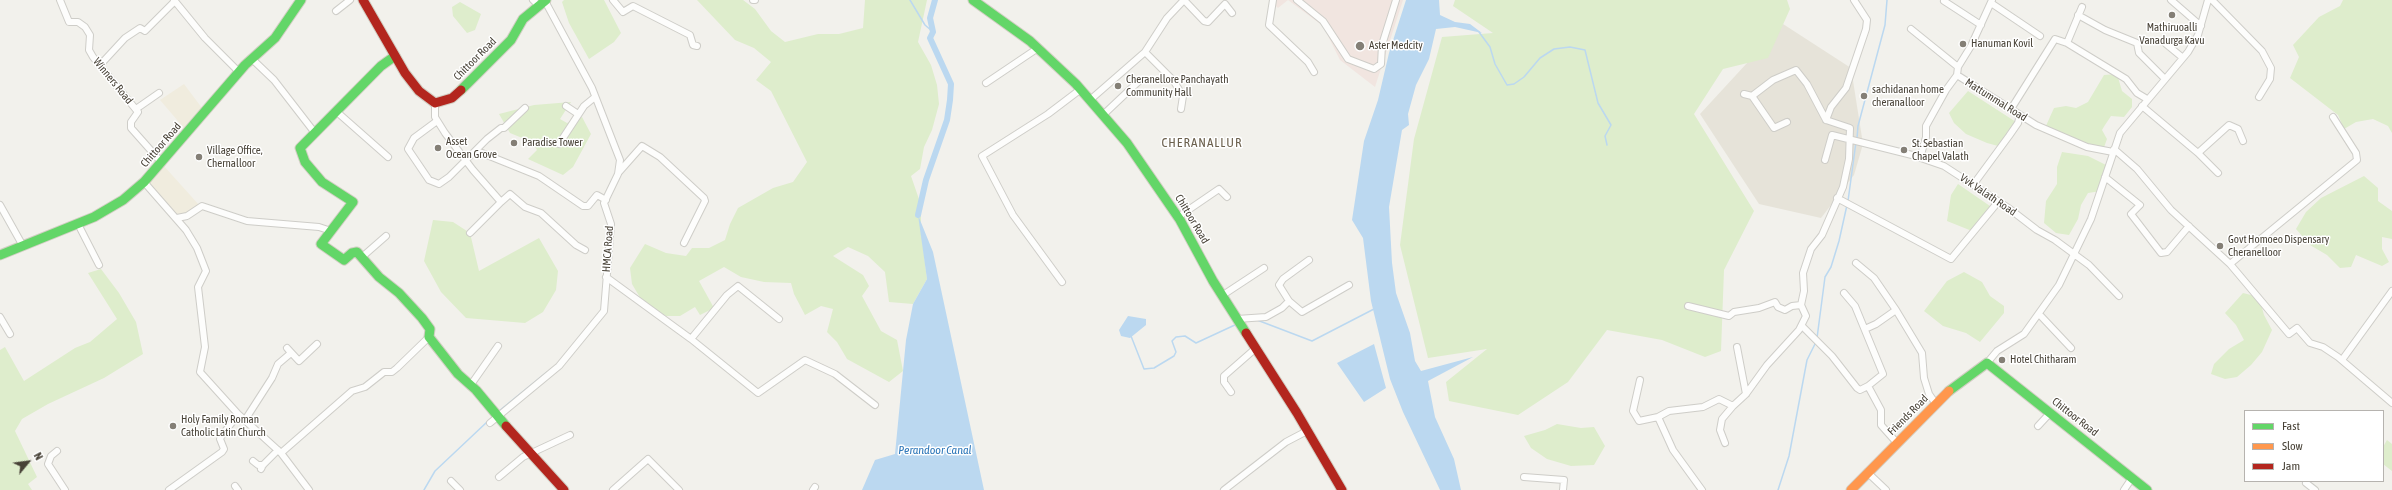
<!DOCTYPE html>
<html>
<head>
<meta charset="utf-8">
<style>
	body { margin:0 }
	#map { position:relative; width:2392px; height:490px; overflow:hidden; background:#f2f1ec; font-family:"Asap Condensed",sans-serif }
	canvas { display:block }
	.legend { position:absolute; left:2244px; top:410px; width:140px; height:72px; box-sizing:border-box; background:#fff; border:1px solid #b6b3af; margin:0; padding:5px 7px; list-style:none; font-size:12px; color:#484237 }
	.legend li { display:flex; align-items:center; gap:8px; height:20px }
	.legend b { width:20px; border:1px solid #b6b3af }
	.north { position:absolute; left:8px; top:442px; width:40px; height:40px; -webkit-text-stroke:3px #fff; paint-order:stroke; rotate:61deg; font-size:11px; font-weight:700; line-height:16px; text-align:center; color:#484237 }
	.north::after { content:''; display:block; margin:auto; width:14px; height:18px; background:#484237; clip-path:polygon(50% 0,100% 100%,50% 72%,0 100%) }
</style>
</head>
<body>
<div id="map">
<canvas width="2392" height="490"></canvas>
<ul class="legend">
<li><b style="height:5px;background:#63d668"></b>Fast</li>
<li><b style="height:5px;background:#ff974d"></b>Slow</li>
<li><b style="height:5px;background:#b3261e"></b>Jam</li>
</ul>
<div class="north">N</div>
</div>
<script>
const ctx = document.querySelector('canvas').getContext('2d');
ctx.lineJoin = 'round';
function paint(path, color) { ctx.fillStyle = color; ctx.fill(path, 'evenodd'); }
const shape = rows => new Path2D(rows.map(r => 'M' + r).join(''));
function stroke(path, color, width, dash) { ctx.strokeStyle = color; ctx.lineWidth = width; ctx.lineCap = dash ? 'butt' : 'round'; ctx.setLineDash(dash || []); ctx.stroke(path); }
function label(font, color, halo, rows, align = 'center') {
  ctx.font = font + ' "Asap Condensed",sans-serif'; ctx.lineWidth = 3; ctx.setLineDash([]); ctx.textBaseline = 'middle'; ctx.strokeStyle = halo; ctx.fillStyle = color; for (const [text, x, y, turn = 0] of rows) {
    ctx.save(); ctx.translate(x, y); ctx.rotate((+turn || 0) * Math.PI / 180); ctx.textAlign = isNaN(turn) ? turn : align; if (halo) ctx.strokeText(text, 0, 0); ctx.fillText(text, 0, 0); ctx.restore();
  }
}
const residential = shape([
	[1783,24,1851,68,1863,144,1854,175,1821,218,1759,204,1700,114]
]);
const education = shape([
	[184,84,202,108,184,128,160,100],
	[163,165,200,206,188,214,178,217,148,184]
]);
const medical = shape([
	[1269,0,1403,0,1375,87,1340,60,1323,26,1288,0,1278,8]
]);
const green = shape([
	[564,0,604,0,621,33,614,42,589,59,569,23,562,2],
	[697,0,743,0,755,9,771,31,785,42,818,34,839,34,863,28,865,0,927,0,918,42,931,65,937,85,939,104,932,130,924,147,920,169,911,176,921,205,921,231,927,279,913,304,889,302,885,272,868,256,848,247,833,256,863,275,869,286,862,296,881,331,897,340,903,371,889,382,847,359,837,342,827,332,833,309,821,306,805,315,794,294,791,283,764,282,741,277,724,267,699,281,714,308,700,315,695,307,680,316,666,316,642,301,632,284,630,268,645,244,666,253,686,256,692,248,709,248,725,240,730,224,738,208,773,188,793,182,807,162,771,91,756,80,771,62,754,48,735,40],
	[1455,0,1787,0,1790,9,1768,58,1723,69,1694,114,1754,211,1724,270,1721,351,1705,357,1662,340,1607,330,1568,382,1518,415,1449,401,1446,382,1487,349,1428,358,1400,245,1414,139,1442,37,1493,33,1453,6],
	[2343,0,2392,0,2392,133,2388,126,2373,119,2356,122,2344,129,2338,115,2290,78,2299,57,2293,45,2319,17,2340,6],
	[460,2,481,14,475,30,467,33,453,16,452,7],
	[2117,74,2122,91,2132,99,2132,107,2124,117,2111,116,2105,125,2102,130,2107,139,2103,150,2045,128,2054,108,2066,106,2076,108,2088,102,2104,75],
	[1968,91,2016,122,2007,132,2004,142,1998,146,1987,143,1966,134,1954,123,1949,113],
	[571,102,560,119,567,123,582,117,591,134,573,167,563,175,528,159,537,150,532,142,510,133,499,114,534,105],
	[2062,152,2088,156,2108,166,2101,191,2088,193,2081,205,2078,219,2069,235,2056,233,2044,223,2046,201,2057,184,2057,167],
	[2364,176,2378,188,2378,201,2392,211,2392,239,2382,237,2382,249,2389,262,2382,266,2356,255,2351,267,2340,268,2327,255,2310,245,2296,229,2306,212,2321,198],
	[1958,184,1990,206,1990,212,1972,231,1947,221,1951,195],
	[433,220,453,222,470,233,479,271,539,238,558,271,556,290,543,312,525,323,466,318,441,292,424,261],
	[101,269,119,293,136,322,143,354,104,378,48,404,22,419,15,431,37,477,28,484,32,490,0,490,0,350,5,347,24,381,75,348,90,342,117,319,88,273],
	[1964,272,1982,282,1990,296,2004,306,2004,313,1980,342,1966,333,1943,326,1924,311,1947,281],
	[2243,293,2259,297,2264,315,2272,330,2262,352,2251,365,2237,377,2225,379,2211,374,2214,364,2229,349,2244,340,2236,325,2225,313],
	[1557,424,1581,428,1594,427,1605,446,1594,465,1571,466,1547,459,1531,448,1524,436,1545,430],
	[2387,440,2392,444,2392,471,2383,464,2383,447]
]);
const water = shape([
	[1406,0,1439,0,1440,15,1455,22,1470,24,1482,33,1455,27,1436,29,1429,59,1416,85,1408,114,1409,125,1402,130,1389,207,1392,263,1396,293,1410,333,1415,361,1421,371,1473,357,1428,381,1435,417,1454,459,1461,490,1440,490,1403,412,1390,379,1371,301,1363,238,1352,220,1364,141,1378,100,1389,53],
	[918,215,933,252,984,490,862,490,875,460,895,454,906,340,913,304,927,279],
	[1128,316,1146,319,1146,325,1130,338,1121,336,1119,330],
	[1374,344,1386,388,1364,402,1337,363]
]);
const stream = shape([
	[910,0,925,25,933,32],
	[1479,32,1490,47,1495,64,1507,85,1514,84,1524,77,1540,58,1554,49,1570,47,1585,50,1598,103,1611,125,1605,136,1607,145],
	[1857,138,1858,126,1885,25,1887,0],
	[1848,201,1856,142],
	[1257,320,1312,341,1374,309],
	[1131,336,1144,369,1154,368,1174,356,1176,352,1172,341,1176,337,1185,336,1196,343,1237,324],
	[1817,338,1825,277,1831,267,1839,241,1847,205],
	[499,411,547,372],
	[424,490,435,471,487,422],
	[1778,490,1789,456,1807,360,1816,342]
]);
const canal = shape([
	[918,215,926,180,947,120,950,100,951,84,930,38,933,32,930,18,935,0]
]);
const street = shape([
	[60,0,69,22,78,22,85,27,90,35,89,50,93,57,138,112,131,122,131,128,162,163],
	[174,0,205,38,239,72],
	[533,0,539,6],
	[613,0,623,12,633,6,690,35,693,45,697,46],
	[753,0,755,0],
	[1184,0,1204,21,1208,22,1225,4,1232,13],
	[1273,0,1269,25,1308,62,1314,72],
	[1297,0,1323,21,1348,59,1374,69,1381,64,1382,45,1396,0],
	[1992,0,1971,46,1958,67,1957,75,2036,125,2087,147,2113,152],
	[2171,0,2201,26],
	[2212,0,2262,51,2271,68,2270,79,2259,97],
	[1944,1,1981,25],
	[1991,3,2040,36],
	[336,11,350,0],
	[2078,15,2105,30,2137,43,2139,53,2165,79],
	[1911,29,1958,67],
	[2067,43,2082,7],
	[2166,44,2183,58],
	[1145,52,1173,80,1183,96,1181,109],
	[252,59,274,80,315,133],
	[101,64,125,38,140,28,145,31,175,1],
	[986,83,1038,48],
	[1744,94,1752,96,1773,80,1796,70,1807,84,1826,120],
	[1752,96,1774,128,1787,122],
	[1090,100,1145,52,1167,18,1184,0],
	[435,103,435,117,445,133,473,170,501,202,510,194,525,207,541,213,576,245,585,250],
	[566,106,578,114],
	[2142,106,2198,153,2229,125,2238,129,2243,141],
	[136,109,159,93],
	[2011,109,2055,39,2067,43,2126,79,2137,93,2147,99],
	[337,112,388,157],
	[1103,115,1139,81],
	[437,121,414,138,408,149,429,180,439,184,449,177,487,139,501,128,504,128,525,108],
	[559,144,584,106,595,97],
	[2114,149,2137,169,2171,210,2230,264,2289,334,2297,328,2310,343,2323,347,2338,357,2392,403],
	[477,151,539,176,583,206,588,206,597,195,606,200],
	[2198,153,2218,173],
	[1920,158,1926,137,1926,126,1946,90,1957,75],
	[1825,160,1832,135,1912,155,1944,166,2007,207,2037,230,2055,240,2089,265,2119,296],
	[619,172,642,146,660,157,704,198,705,201,684,243],
	[2105,177,2140,205,2131,214,2161,253,2167,252,2189,226],
	[144,182,186,230,197,248,206,271,198,287,205,347,200,372,238,414,281,453,309,490],
	[1973,185,2009,136,2018,123,2020,115],
	[1837,198,1951,259,1998,202],
	[0,205,23,246],
	[1178,217,1219,189,1227,197],
	[177,218,187,216,202,206,247,221,319,227,331,231],
	[78,224,99,265],
	[470,233,501,202],
	[362,257,386,236],
	[1856,263,1874,278,1896,310,1876,324,1865,329],
	[2230,264,2357,160,2356,153,2333,117],
	[606,277,691,339,758,393,805,360,835,374,875,405],
	[1062,282,1013,215,982,156,1048,114,1081,89],
	[1844,293,1855,306,1883,374,1868,386],
	[1223,295,1264,268],
	[1289,301,1302,312,1349,285],
	[1801,305,1804,291,1803,273,1811,249,1822,235,1843,187,1849,159,1850,128,1826,120,1831,107,1846,88,1866,29,1867,20,1854,0],
	[1688,306,1729,316,1734,312,1759,308,1775,302,1778,307,1785,310,1792,306,1801,305,1806,316,1799,330,1767,365,1746,394,1733,406,1719,399,1703,407,1669,411,1658,417,1673,450,1702,490],
	[1896,310,1922,353,1924,378,1929,394,1936,404],
	[2039,314,2071,348],
	[0,317,10,334],
	[1237,319,1266,317,1282,308,1289,301,1279,285,1283,279,1309,260],
	[1802,326,1832,356,1857,388,1860,390,1868,386,1881,410,1881,425,1897,443],
	[691,339,727,295,738,286,779,319],
	[1737,347,1746,394],
	[2342,360,2392,291],
	[1987,363,1997,351,2024,334,2059,285,2091,219,2120,133,2188,52,2198,35,2208,0],
	[1640,380,1633,411,1639,421,1658,417],
	[470,386,498,346],
	[1231,392,1224,382,1224,376,1256,348],
	[245,420,272,378,278,364,291,353,287,348,299,361,317,344],
	[490,423,559,366,604,311,611,224,604,203,618,174,620,160,592,88,545,1],
	[2038,426,2050,413],
	[1725,443,1720,430,1722,419,1733,406],
	[57,451,51,456,48,464,65,490],
	[281,453,352,391,365,387,384,372,392,372,397,368,429,337],
	[253,461,258,465,263,465],
	[261,469,263,465,278,450],
	[1867,472,1886,490],
	[499,477,523,457,570,435],
	[1524,477,1564,480,1563,490],
	[451,481,460,490],
	[2306,483,2315,490],
	[235,486,238,490],
	[169,490,222,452,224,449,220,439,222,435,238,415],
	[613,490,648,459,679,490],
	[813,490,815,487],
	[1224,490,1286,442,1307,431],
	[2124,490,2132,478]
]);
const fast = shape([
	[973,0,1030,41,1076,84,1127,143,1180,220,1213,281,1246,333],
	[395,56,381,66,300,148,305,162,322,182,353,202,321,244,344,260,352,253,357,252,379,277,399,293,422,318,430,329,429,337,458,374,476,390,506,426],
	[461,90,511,40,523,19,546,0],
	[0,255,94,217,123,200,144,182,245,65,275,38,301,0],
	[1949,391,1987,363,2147,490]
]);
const slow = shape([
	[1851,490,1949,391]
]);
const jam = shape([
	[363,0,405,73,419,91,435,103,452,98,461,90],
	[1246,333,1297,413,1342,490],
	[506,426,564,490]
]);
const markers = [
	[2172,15,4,"#847f76"],
	[1963,44,4,"#847f76"],
	[1360,46,5,"#847f76"],
	[1118,86,4,"#847f76"],
	[1864,96,4,"#847f76"],
	[514,143,4,"#847f76"],
	[438,148,4,"#847f76"],
	[1904,150,4,"#847f76"],
	[199,157,4,"#847f76"],
	[2220,246,4,"#847f76"],
	[2002,360,4,"#847f76"],
	[173,426,4,"#847f76"]
];
const poiNames = [
	["Mathiruoalli",2172,28,"center"],
	["Vanadurga Kavu",2172,41,"center"],
	["Hanuman Kovil",1971,44],
	["Aster Medcity",1369,46],
	["Cheranellore Panchayath",1126,80],
	["Community Hall",1126,93],
	["sachidanan home",1872,90],
	["cheranalloor",1872,103],
	["Asset",446,142],
	["Ocean Grove",446,155],
	["Paradise Tower",522,143],
	["St. Sebastian",1912,144],
	["Chapel Valath",1912,157],
	["Village Office,",207,151],
	["Chernalloor",207,164],
	["Govt Homoeo Dispensary",2228,240],
	["Cheranelloor",2228,253],
	["Hotel Chitharam",2010,360],
	["Holy Family Roman",181,420],
	["Catholic Latin Church",181,433]
];
const streetNames = [
	["Chittoor Road",475,59,-45],
	["Winners Road",113,81,51],
	["Mattummal Road",1996,100,32],
	["Chittoor Road",161,145,-49],
	["Vvk Valath Road",1988,195,34],
	["Chittoor Road",1192,219,59],
	["HMCA Road",608,249,-86],
	["Friends Road",1908,415,-45],
	["Chittoor Road",2075,417,38]
];
const waterNames = [
	["Perandoor Canal",935,450]
];
const quarterNames = [
	["CHERANALLUR",1202,143]
];
paint(residential, '#e6e3d9');
paint(education, '#f0ecde');
paint(medical, '#f1e5e0');
paint(green, '#deedcc');
paint(water, '#bbd8f0');
stroke(stream, '#bbd8f0', 1.5);
stroke(canal, '#bbd8f0', 6);
stroke(street, '#cecdc8', 8);
stroke(fast, '#d2cec3', 11);
stroke(slow, '#d2cec3', 11);
stroke(jam, '#d2cec3', 11);
stroke(street, '#fdfdfc', 6);
stroke(fast, '#63d668', 9);
stroke(slow, '#ff974d', 9);
stroke(jam, '#b3261e', 9);
for (const [x, y, r, color] of markers) { const dot = new Path2D(); dot.arc(x, y, r, 0, 2 * Math.PI); ctx.fillStyle = color; ctx.fill(dot); stroke(dot, '#fff', 1.5); }
label('11px', '#484237', '#fff', poiNames, 'left');
label('11px', '#484237', '#fff', streetNames);
label('italic 12px', '#2c76b8', '#fff', waterNames);
ctx.letterSpacing = '1px';
label('13px', '#6c614e', '#fff', quarterNames);
ctx.letterSpacing = '0px';
</script>
</body>
</html>
